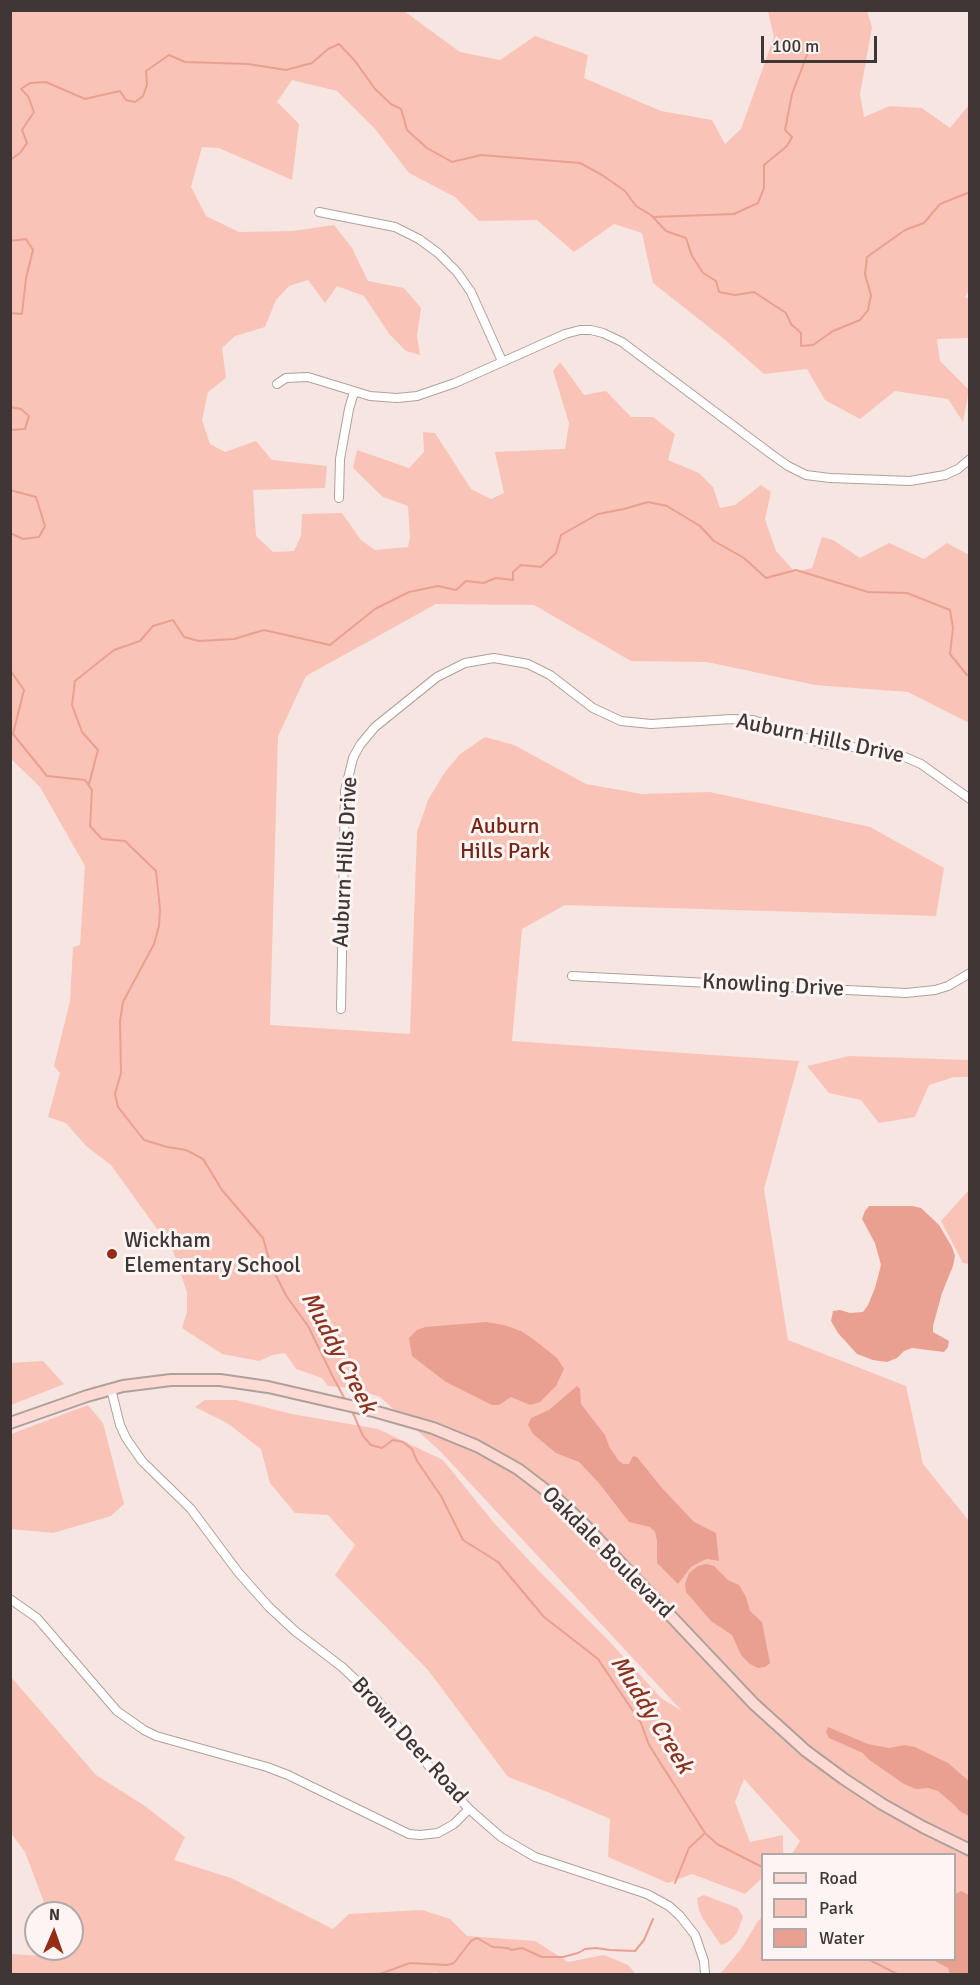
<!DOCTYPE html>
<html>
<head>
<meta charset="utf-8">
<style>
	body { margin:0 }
	#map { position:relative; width:980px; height:1985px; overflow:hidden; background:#f7e5e1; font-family:Signika,sans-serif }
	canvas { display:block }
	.frame { position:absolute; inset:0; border:12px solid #3e3735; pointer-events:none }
	.legend { position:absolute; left:761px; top:1853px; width:195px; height:108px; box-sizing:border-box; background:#fcf5f4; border:2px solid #b0a9a8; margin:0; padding:8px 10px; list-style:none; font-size:18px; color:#3e3735 }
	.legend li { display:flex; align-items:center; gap:12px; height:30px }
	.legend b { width:30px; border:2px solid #b0a9a8 }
	.north { position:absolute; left:24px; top:1901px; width:60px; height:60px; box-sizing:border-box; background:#fcf5f4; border:2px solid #b0a9a8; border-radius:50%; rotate:2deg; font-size:16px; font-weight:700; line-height:24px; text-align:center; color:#3e3735 }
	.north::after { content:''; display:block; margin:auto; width:21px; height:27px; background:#952c16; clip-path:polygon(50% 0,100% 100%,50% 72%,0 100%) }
	.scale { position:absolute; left:761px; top:36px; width:116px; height:27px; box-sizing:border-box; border:3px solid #3e3735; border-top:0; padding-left:8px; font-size:18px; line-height:21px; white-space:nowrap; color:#3e3735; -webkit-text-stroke:4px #fcf5f4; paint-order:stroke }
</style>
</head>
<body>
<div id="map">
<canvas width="980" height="1985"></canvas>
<div class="frame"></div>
<ul class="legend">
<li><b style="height:8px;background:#fddbd4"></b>Road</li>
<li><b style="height:16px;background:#fac3b7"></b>Park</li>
<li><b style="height:16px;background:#eaa090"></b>Water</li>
</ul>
<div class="north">N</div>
<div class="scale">100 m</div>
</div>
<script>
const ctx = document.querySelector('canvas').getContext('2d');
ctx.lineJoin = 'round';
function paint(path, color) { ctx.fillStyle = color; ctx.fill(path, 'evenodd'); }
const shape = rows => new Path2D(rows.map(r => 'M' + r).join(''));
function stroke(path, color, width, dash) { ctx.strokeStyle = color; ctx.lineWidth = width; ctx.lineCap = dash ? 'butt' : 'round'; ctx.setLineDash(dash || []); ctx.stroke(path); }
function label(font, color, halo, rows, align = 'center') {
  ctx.font = font + ' Signika,sans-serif'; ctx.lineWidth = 6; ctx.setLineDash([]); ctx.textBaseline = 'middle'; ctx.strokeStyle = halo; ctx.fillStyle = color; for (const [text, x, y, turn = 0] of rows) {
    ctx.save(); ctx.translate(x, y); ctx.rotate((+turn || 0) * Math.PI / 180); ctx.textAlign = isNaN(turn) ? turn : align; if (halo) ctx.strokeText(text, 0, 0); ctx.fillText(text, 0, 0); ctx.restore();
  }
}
const green = shape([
	[10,11,404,11,460,52,500,60,535,36,588,55,584,78,661,111,712,120,725,144,741,129,774,37,768,11,867,11,872,27,860,94,864,117,890,106,922,108,950,128,969,105,970,289,965,297,969,299,969,338,937,339,940,361,969,390,963,422,948,399,895,391,860,419,825,400,807,369,764,374,724,339,653,283,642,233,614,224,574,252,537,220,479,221,455,197,409,173,375,129,337,91,292,80,277,102,299,124,292,180,219,148,202,147,191,187,206,216,239,232,293,231,334,225,352,248,368,281,404,288,421,308,417,336,420,355,406,351,390,335,364,296,337,286,325,303,308,280,289,286,276,300,265,327,235,336,222,348,226,378,208,392,202,420,210,444,225,452,256,441,272,460,327,466,325,488,253,490,256,536,273,552,294,551,301,536,302,514,342,513,361,540,375,550,408,547,410,537,408,506,383,497,353,468,357,450,409,468,424,452,423,432,435,433,471,489,491,499,504,493,495,452,565,449,569,423,553,371,560,362,584,395,606,391,631,417,653,417,675,434,668,460,699,473,713,487,720,508,735,505,761,485,771,492,765,519,776,551,795,572,812,568,822,537,833,540,860,558,889,543,924,559,947,543,969,555,969,723,908,692,815,685,707,662,631,661,534,605,436,604,306,676,278,736,270,1025,410,1034,417,832,428,800,445,772,460,754,485,737,514,745,586,784,642,794,710,792,870,827,944,868,936,916,565,905,522,929,512,1041,799,1061,764,1189,788,1340,906,1386,923,1464,969,1521,969,1974,720,1974,741,1949,758,1921,762,1917,762,1960,954,1960,954,1854,792,1854,800,1841,744,1779,735,1802,750,1842,783,1835,783,1854,762,1854,762,1878,745,1894,692,1874,668,1883,608,1857,610,1819,550,1793,508,1777,428,1670,335,1575,355,1545,328,1515,295,1513,270,1483,261,1449,227,1423,195,1407,205,1400,236,1400,292,1414,378,1429,443,1460,495,1524,540,1572,608,1640,661,1698,682,1711,441,1452,380,1397,352,1388,328,1386,322,1378,296,1369,285,1353,273,1355,259,1361,222,1354,182,1328,187,1312,187,1292,173,1251,111,1165,86,1146,66,1123,48,1117,60,1073,54,1066,70,1001,73,947,80,945,85,866,40,787,11,759],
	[849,1056,969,1060,969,1077,954,1077,929,1085,915,1117,879,1123,861,1100,829,1093,807,1066],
	[969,1190,969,1264,963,1263,941,1221],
	[43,1361,64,1384,11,1405,11,1363],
	[88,1405,103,1423,124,1504,111,1516,53,1533,11,1529,11,1434],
	[11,1677,96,1775,145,1806,185,1837,174,1860,231,1878,333,1929,349,1914,422,1910,450,1919,467,1936,535,1941,568,1962,604,1955,628,1965,636,1974,441,1974,435,1972,430,1974,11,1974,11,1954,43,1956,45,1949,72,1949,72,1913,48,1913,25,1852,11,1833],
	[704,1895,738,1908,743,1917,737,1933,730,1941,721,1945,703,1919,699,1910,697,1898]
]);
const water = shape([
	[869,1206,912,1206,921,1208,939,1225,952,1247,955,1256,953,1266,942,1293,933,1326,933,1332,949,1341,948,1347,944,1352,912,1348,904,1351,897,1358,887,1362,873,1360,857,1354,838,1333,831,1321,833,1311,840,1310,850,1313,863,1312,868,1305,875,1288,881,1265,875,1243,862,1219,865,1211],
	[486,1322,504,1325,521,1331,533,1339,557,1358,564,1369,556,1386,540,1402,530,1405,511,1397,499,1405,492,1405,446,1382,412,1356,409,1338,417,1330,425,1327],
	[577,1386,580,1389,581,1404,605,1435,610,1448,618,1460,623,1464,629,1464,633,1456,637,1457,662,1488,694,1522,716,1533,719,1561,707,1559,700,1562,691,1567,678,1584,657,1563,657,1541,655,1532,650,1527,629,1522,599,1483,579,1462,556,1453,533,1434,528,1425,531,1418,549,1410],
	[706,1564,714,1566,728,1580,739,1585,746,1597,750,1611,762,1622,770,1663,765,1667,758,1668,750,1664,741,1655,732,1635,711,1621,686,1592,685,1584,689,1573,698,1566],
	[828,1727,868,1744,889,1748,905,1745,915,1747,948,1763,969,1781,969,1816,961,1812,952,1803,938,1791,928,1788,916,1789,904,1784,868,1759,863,1753,829,1738,826,1732],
	[961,1891,969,1895,969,1974,950,1974,948,1968,933,1960,954,1960,955,1894]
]);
const stream = shape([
	[10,160,20,153,27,143,22,130,34,112,28,96,21,89,30,83,46,82,85,99,120,91,126,100,135,102,143,96,147,85,146,71,169,55,185,62,248,64,286,70,312,63,328,49,339,44,355,61,375,89,391,104,401,109,407,130,427,148,452,162,481,155,580,163,602,175,625,191,636,206,651,215,666,231,686,238,692,256,703,273,716,281,719,292,735,295,754,292,786,313,791,324,801,333,801,346,813,345,833,331,860,320,868,310,871,295,865,274,867,257,905,230,924,223,940,204,970,192],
	[653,217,734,214,758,203,764,188,764,165,787,146,792,137,785,130,792,94,807,55],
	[10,241,26,239,33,250,26,278,22,314,10,313],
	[10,352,10,373],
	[10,407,21,409,29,416,25,429,10,430],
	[10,490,36,497,45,526,39,537,23,539,10,533],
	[10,670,24,690,13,734,47,776,85,780,92,790,90,826,102,839,125,841,156,871,160,909,159,926,154,944,123,1002,120,1021,121,1073,115,1094,118,1107,144,1140,167,1147,186,1150,203,1159,222,1190,263,1238,271,1266,287,1297,308,1326,334,1379,346,1401],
	[89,784,98,750,82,732,72,705,75,681,114,650,140,641,153,626,173,620,184,637,199,641,234,639,264,630,330,645,375,609,409,592,438,586,456,590,466,581,483,583,496,578,513,580,513,572,521,565,541,567,556,553,561,535,598,514,624,509,648,502,667,506,700,526,714,541,744,558,766,578,796,570,868,592,907,593,950,610,953,628,950,654,967,675],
	[352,1411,363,1436,371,1445,382,1448,393,1440,403,1442,412,1449,417,1461,441,1496,463,1540,498,1562,544,1617,598,1659,641,1723,649,1745,705,1833,717,1844,762,1867],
	[675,1883,689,1848,705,1833],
	[870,1960,897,1974],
	[380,1974,410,1963,447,1965,454,1963,471,1941,477,1938,493,1947,507,1948,512,1950,522,1948,542,1957,563,1957,578,1953,585,1949,596,1948,610,1950,635,1951,644,1940,653,1919]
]);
const minor = shape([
	[319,212,395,227,419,239,438,253,457,272,471,292,502,361],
	[277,384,286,378,308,377,370,396,397,398,417,396,455,383,565,334,580,330,591,330,603,333,622,342,771,454,788,466,806,475,830,478,910,481,945,475,958,469,970,459],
	[339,498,340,459,349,409,354,392],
	[572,976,906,993,935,990,948,986,970,973],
	[341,1009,345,791,353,758,360,745,375,727,437,677,465,663,494,658,528,664,550,675,593,708,621,721,651,724,732,719,753,720,823,744,891,751,921,764,970,799],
	[111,1389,120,1425,126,1438,142,1461,191,1509,238,1572,269,1607,295,1631,342,1667,377,1700,428,1765,469,1809,501,1837,535,1857,647,1894,669,1906,680,1916,695,1935,704,1961,705,1974],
	[10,1599,37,1618,117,1711,144,1730,156,1736,267,1767,288,1775,409,1834,420,1835,438,1833,454,1824,469,1809]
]);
const secondary = shape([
	[10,1423,87,1396,123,1386,171,1380,220,1380,268,1387,377,1412,433,1428,477,1446,518,1469,556,1498,580,1520,754,1704,806,1751,844,1779,882,1804,923,1827,970,1850]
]);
const markers = [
	[112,1254,6,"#952c16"]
];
const streetNames = [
	["Auburn Hills Drive",820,739,12],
	["Auburn Hills Drive",346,862,-87],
	["Knowling Drive",773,986,3],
	["Oakdale Boulevard",607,1553,45],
	["Brown Deer Road",409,1741,48]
];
const parkNames = [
	["Auburn",505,827],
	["Hills Park",505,852]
];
const poiNames = [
	["Wickham",124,1241],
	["Elementary School",124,1266]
];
const waterNames = [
	["Muddy Creek",338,1353,62],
	["Muddy Creek",651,1715,58]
];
paint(green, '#fac3b7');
paint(water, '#eaa090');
stroke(stream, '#eaa090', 2);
stroke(minor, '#b0a09c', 10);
stroke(secondary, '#b0a09c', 14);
stroke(minor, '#fff', 8);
stroke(secondary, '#fddbd4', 10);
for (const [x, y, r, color] of markers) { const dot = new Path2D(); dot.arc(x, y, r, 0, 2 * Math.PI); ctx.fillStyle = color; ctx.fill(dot); stroke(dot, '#fcf5f4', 2); }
label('22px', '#3e3735', '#fcf5f4', streetNames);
label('22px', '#792513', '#fcf5f4', parkNames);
label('22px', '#3e3735', '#fcf5f4', poiNames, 'left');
label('italic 24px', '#8a3422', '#fcf5f4', waterNames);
</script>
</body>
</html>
